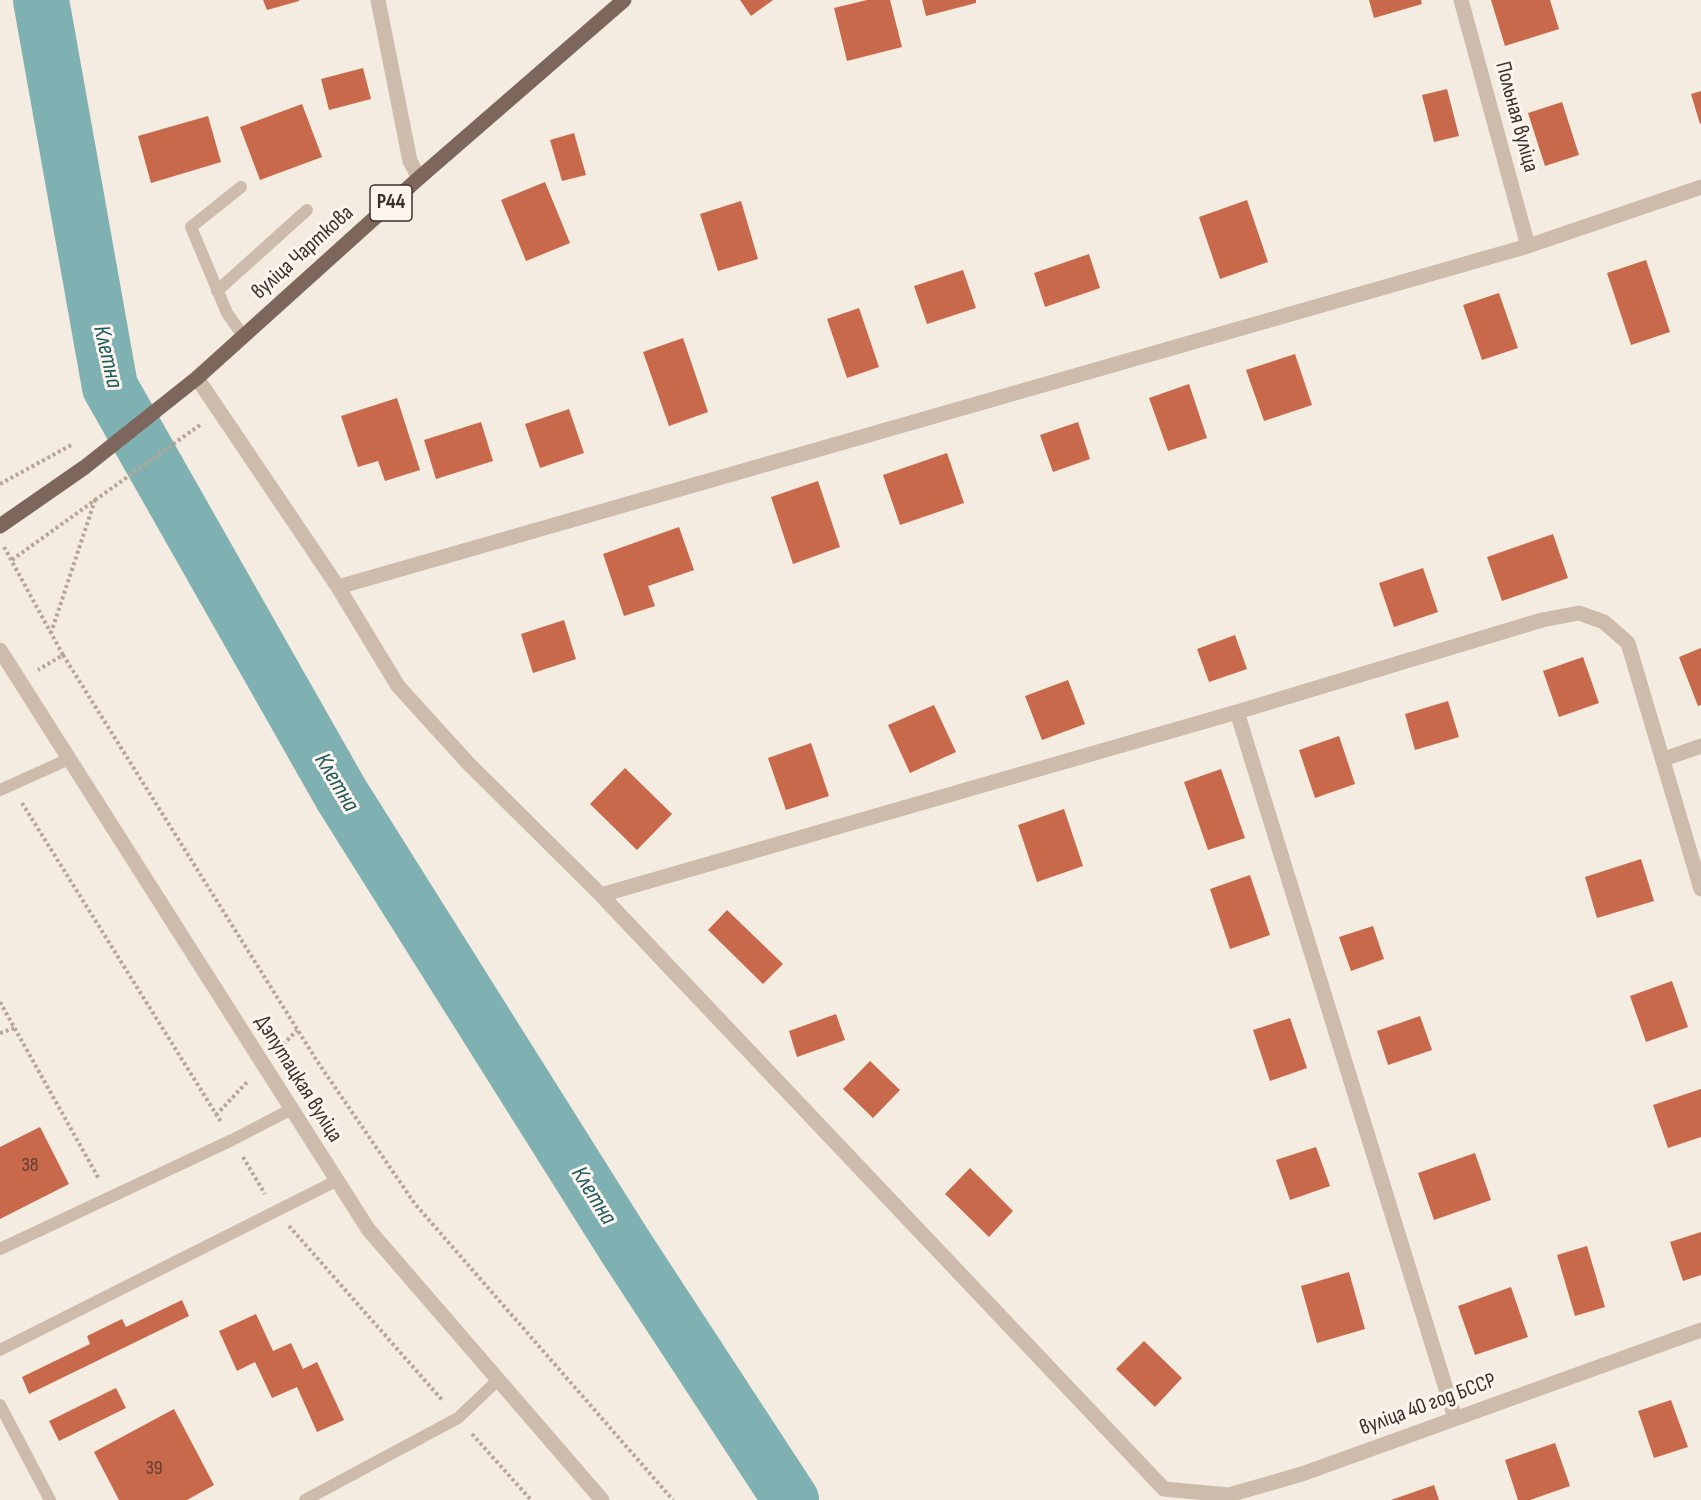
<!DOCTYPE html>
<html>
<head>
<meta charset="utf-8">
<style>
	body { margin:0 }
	canvas { display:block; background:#f4ebe1 }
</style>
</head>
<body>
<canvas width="1701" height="1500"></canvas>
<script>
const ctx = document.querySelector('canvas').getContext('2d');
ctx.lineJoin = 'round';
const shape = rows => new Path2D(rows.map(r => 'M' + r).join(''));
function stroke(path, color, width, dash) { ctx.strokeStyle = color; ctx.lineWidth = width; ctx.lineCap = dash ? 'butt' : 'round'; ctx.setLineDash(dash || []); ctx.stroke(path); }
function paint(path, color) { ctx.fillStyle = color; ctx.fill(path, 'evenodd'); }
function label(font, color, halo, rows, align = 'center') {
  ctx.font = font + ' "Sofia Sans Condensed",sans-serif'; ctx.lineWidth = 6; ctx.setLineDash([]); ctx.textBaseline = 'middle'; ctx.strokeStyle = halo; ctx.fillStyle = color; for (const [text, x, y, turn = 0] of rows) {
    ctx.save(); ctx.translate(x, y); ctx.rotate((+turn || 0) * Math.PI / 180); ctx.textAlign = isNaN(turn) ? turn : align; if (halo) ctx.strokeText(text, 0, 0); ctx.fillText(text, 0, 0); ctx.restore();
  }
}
const river = shape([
	[41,0,110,387,341,794,625,1246,791,1500]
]);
const building = shape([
	[263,0,299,0,299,1,267,10],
	[740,0,773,0,751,16],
	[867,0,890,0,902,47,847,61,834,8],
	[922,0,976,0,976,3,926,16],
	[1369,0,1421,0,1422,4,1374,18],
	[1491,0,1550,0,1559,29,1505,46],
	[363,68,371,99,329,110,321,79],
	[1447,89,1459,136,1434,142,1422,95],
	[1701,91,1701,123,1700,124,1691,94],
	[1562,102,1579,155,1545,166,1528,113],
	[302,104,322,157,260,180,240,127],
	[208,116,221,162,151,183,138,136],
	[574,133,586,175,562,181,550,140],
	[545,182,570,243,526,261,501,200],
	[1247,200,1268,262,1220,279,1199,217],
	[741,201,758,259,718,271,700,214],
	[1089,254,1100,288,1045,307,1034,273],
	[1646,260,1670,332,1631,345,1607,273],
	[963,270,976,308,927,324,914,286],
	[1499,293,1518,348,1482,360,1463,305],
	[859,308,879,367,847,378,827,319],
	[683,338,708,412,669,426,643,352],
	[1295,354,1312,405,1264,421,1246,370],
	[1189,384,1207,438,1168,451,1149,398],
	[397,398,420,470,385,481,378,461,358,467,341,416],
	[569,409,584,453,540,468,525,424],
	[481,422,493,461,436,479,424,440],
	[1078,422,1090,459,1053,472,1040,435],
	[947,453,964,503,900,525,883,475],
	[818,481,840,547,793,564,771,497],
	[679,527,694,570,648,586,655,606,624,616,603,554],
	[1553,534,1568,578,1502,601,1487,557],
	[1423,568,1438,612,1394,627,1379,583],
	[564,620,576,659,533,673,521,634],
	[1235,635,1247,669,1209,682,1197,649],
	[1701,648,1701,705,1698,706,1679,657],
	[1583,657,1599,703,1559,717,1543,671],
	[1068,680,1085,724,1042,740,1025,696],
	[1448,701,1459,737,1415,750,1405,714],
	[934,705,956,752,910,773,888,725],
	[1339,736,1355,784,1315,798,1299,750],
	[811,743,829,796,786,810,768,758],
	[625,768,672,814,637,850,590,804],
	[1221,769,1245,838,1208,850,1184,782],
	[1064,809,1083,866,1037,882,1018,825],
	[1641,859,1654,901,1597,918,1585,877],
	[1250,875,1270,935,1230,949,1210,889],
	[727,910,783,964,763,984,708,930],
	[1373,926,1384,959,1351,971,1339,937],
	[1672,981,1688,1027,1646,1042,1630,996],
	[836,1014,845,1040,797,1057,789,1031],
	[1420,1016,1432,1050,1388,1065,1377,1031],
	[1290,1018,1307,1068,1270,1081,1253,1030],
	[870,1061,900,1090,873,1118,843,1089],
	[1701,1089,1701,1137,1668,1148,1653,1105],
	[40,1127,69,1184,0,1219,0,1147],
	[1316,1147,1330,1186,1290,1200,1276,1160],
	[1475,1153,1491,1200,1434,1220,1418,1173],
	[970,1168,1013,1211,989,1237,945,1194],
	[1701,1232,1701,1275,1683,1281,1670,1242],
	[1587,1246,1605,1307,1575,1316,1557,1255],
	[1349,1272,1365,1329,1317,1343,1301,1286],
	[1511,1287,1528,1337,1475,1355,1458,1306],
	[182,1300,189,1316,29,1394,22,1377,90,1344,87,1336,122,1319,126,1327],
	[256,1314,273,1351,291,1343,303,1369,317,1362,344,1420,317,1432,297,1387,272,1398,255,1362,237,1371,219,1331],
	[1144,1341,1182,1378,1155,1407,1116,1369],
	[116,1388,126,1408,59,1441,49,1421],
	[1671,1400,1688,1447,1654,1458,1638,1411],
	[174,1409,214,1485,187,1500,119,1500,94,1452],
	[1555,1443,1570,1486,1530,1500,1518,1500,1505,1460],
	[1434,1485,1439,1500,1391,1500]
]);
const path = shape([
	[0,484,73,444],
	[95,500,200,425],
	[4,547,63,655,38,670],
	[12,560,95,500,51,633],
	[63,655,317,1061,415,1204,673,1500],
	[22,803,221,1122],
	[0,1002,99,1179],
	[0,1033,15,1028],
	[279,1049,297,1030],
	[216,1115,249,1080],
	[243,1157,265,1194],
	[289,1226,443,1401],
	[472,1434,531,1500]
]);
const service = shape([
	[241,187,191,227,227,313,244,337],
	[217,291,307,210],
	[0,790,69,759],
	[0,1249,232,1140,290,1110],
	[0,1350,336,1181],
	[0,1405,50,1500],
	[305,1500,458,1418,498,1380]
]);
const minor = shape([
	[378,0,410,161,419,178],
	[1461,0,1528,246],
	[197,378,338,587,398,686,467,762,601,895,1164,1489,1229,1495,1302,1474,1701,1330],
	[338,587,1528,246,1701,187],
	[0,650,368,1229,602,1500],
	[1237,712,1455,1418],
	[1664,759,1701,746],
	[601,895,1237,712,1542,620,1579,613,1604,622,1628,643,1701,889]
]);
const primary = shape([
	[0,526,85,467,197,378,419,178,624,0]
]);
const numberNames = [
	["38",30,1166],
	["39",154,1469]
];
const shields = [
	[391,203,42]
];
const shieldNames = [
	["Р44",391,203]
];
const streetNames = [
	["Польная вуліца",1516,117,75],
	["вуліца Чарткова",303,253,-42],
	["Дэпутацкая вуліца",298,1079,58],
	["вуліца 40 год БССР",1428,1405,-20]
];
const waterNames = [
	["Клетна",107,357,77],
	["Клетна",336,783,59],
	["Клетна",593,1196,58]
];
stroke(river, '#7fb0b2', 56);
paint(building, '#c8694b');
stroke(path, '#b9a596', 4, [3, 3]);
stroke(service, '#cdbbac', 12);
stroke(minor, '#cdbbac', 15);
stroke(primary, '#7d675c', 15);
label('20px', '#5e3e33', null, numberNames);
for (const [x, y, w] of shields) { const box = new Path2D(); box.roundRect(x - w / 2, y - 18, w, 36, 4.5); ctx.fillStyle = '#fbf5ee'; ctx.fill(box); stroke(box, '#3b302b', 1.5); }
label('bold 21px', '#3b302b', null, shieldNames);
label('22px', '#3b302b', '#fbf5ee', streetNames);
label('italic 24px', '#1f5a5e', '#fbf5ee', waterNames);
</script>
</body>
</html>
